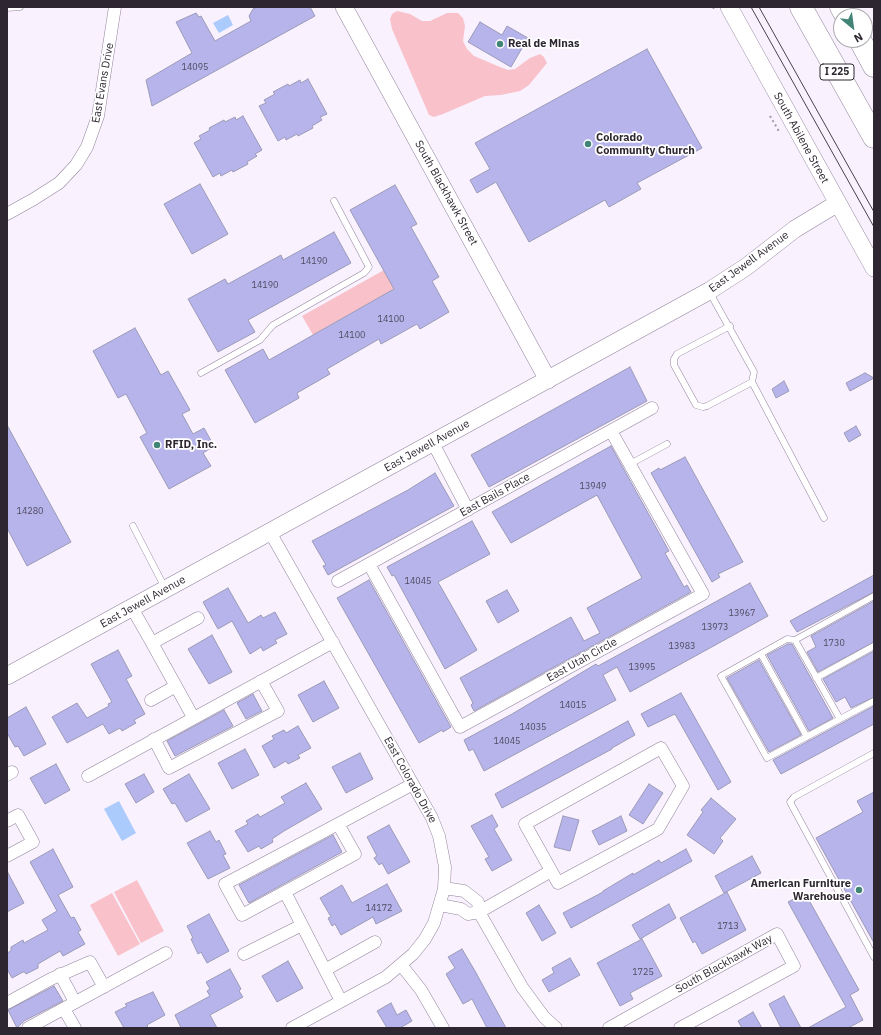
<!DOCTYPE html>
<html>
<head>
<meta charset="utf-8">
<style>
	body { margin:0 }
	#map { position:relative; width:881px; height:1035px; overflow:hidden; background:#f9f1fd; font-family:"IBM Plex Sans",sans-serif }
	canvas { display:block }
	.frame { position:absolute; inset:0; border:8px solid #2e2731; pointer-events:none }
	.north { position:absolute; left:833px; top:8px; width:40px; height:40px; box-sizing:border-box; background:#fff; border:1px solid #aba9ad; border-radius:50%; rotate:151deg; font-size:11px; font-weight:700; line-height:16px; text-align:center; color:#2e2731 }
	.north::after { content:''; display:block; margin:auto; width:14px; height:18px; background:#428576; clip-path:polygon(50% 0,100% 100%,50% 72%,0 100%) }
</style>
</head>
<body>
<div id="map">
<canvas width="881" height="1035"></canvas>
<div class="frame"></div>
<div class="north">N</div>
</div>
<script>
const ctx = document.querySelector('canvas').getContext('2d');
ctx.lineJoin = 'round';
function paint(path, color) { ctx.fillStyle = color; ctx.fill(path, 'evenodd'); }
const shape = rows => new Path2D(rows.map(r => 'M' + r).join(''));
function stroke(path, color, width, dash) { ctx.strokeStyle = color; ctx.lineWidth = width; ctx.lineCap = dash ? 'butt' : 'round'; ctx.setLineDash(dash || []); ctx.stroke(path); }
function label(font, color, halo, rows, align = 'center') {
  ctx.font = font + ' "IBM Plex Sans",sans-serif'; ctx.lineWidth = 3.5; ctx.setLineDash([]); ctx.textBaseline = 'middle'; ctx.strokeStyle = halo; ctx.fillStyle = color; for (const [text, x, y, turn = 0] of rows) {
    ctx.save(); ctx.translate(x, y); ctx.rotate((+turn || 0) * Math.PI / 180); ctx.textAlign = isNaN(turn) ? turn : align; if (halo) ctx.strokeText(text, 0, 0); ctx.fillText(text, 0, 0); ctx.restore();
  }
}
const green = shape([
	[397,11,410,14,422,21,430,21,447,13,458,13,463,18,465,26,463,41,467,49,474,56,500,67,508,70,515,69,530,58,540,54,544,57,547,63,529,85,520,91,501,95,485,96,443,114,434,117,429,115,392,29,390,19,392,14],
	[384,270,394,289,313,335,302,316],
	[137,880,164,931,141,943,114,892],
	[112,893,140,944,118,956,90,905]
]);
const water = shape([
	[228,15,233,25,219,33,213,23],
	[119,801,136,833,122,841,104,809]
]);
const building = shape([
	[257,7,310,7,315,16,152,106,146,80,192,53,176,22,196,13,199,17,201,16,215,41,251,21,249,16,253,9,257,7],
	[480,22,502,35,507,26,528,38,511,67,468,42,480,22],
	[647,49,702,148,637,183,641,189,609,207,605,200,529,242,496,182,477,193,470,180,490,169,475,143,647,49],
	[308,79,327,114,320,117,322,120,312,126,313,128,298,136,297,134,286,140,285,137,278,141,259,106,266,103,264,100,275,94,273,92,288,84,289,86,300,80,301,83,308,79],
	[243,116,262,150,255,154,257,156,247,162,248,164,233,172,232,170,221,176,220,173,213,177,194,143,201,139,199,136,210,130,209,128,224,120,225,122,235,117,236,120,243,116],
	[200,184,228,234,192,254,164,204,200,184],
	[395,185,417,224,411,227,439,277,432,281,449,312,420,329,417,324,381,344,379,339,327,369,330,374,297,393,299,398,255,423,225,370,263,349,269,360,394,289,350,210,395,185],
	[334,232,351,263,248,320,255,332,218,352,188,299,225,279,228,284,281,255,283,260,334,232],
	[135,328,161,375,168,371,190,410,182,414,193,434,204,428,214,446,203,453,211,466,169,489,140,437,147,433,126,394,118,398,93,351,135,328],
	[630,367,647,401,489,487,471,455,630,367],
	[865,373,874,378,850,391,846,383,865,373],
	[784,381,789,391,776,398,772,389,784,381],
	[7,425,71,542,27,566,7,528,7,425],
	[856,426,861,435,849,442,844,433,856,426],
	[611,446,669,551,665,553,684,587,687,585,691,592,474,711,471,705,473,703,460,678,571,617,584,641,600,633,587,608,642,578,597,495,511,543,492,512,611,446],
	[685,457,743,562,718,574,720,577,712,582,651,473,659,468,660,470,685,457],
	[435,473,454,506,328,575,323,566,326,565,312,541,408,490,435,473],
	[472,521,490,554,438,582,477,650,445,669,394,575,392,576,387,567,472,521],
	[874,575,874,592,797,632,790,621,874,575],
	[369,580,451,727,443,732,442,730,419,743,337,598,369,580],
	[750,583,768,616,630,692,617,667,603,675,616,700,484,771,473,749,469,751,464,740,512,714,596,664,598,666,750,583],
	[228,588,248,623,261,615,263,618,275,612,287,634,275,640,277,643,263,651,261,647,250,654,232,621,218,629,203,602,228,588],
	[507,590,519,611,498,623,486,601,507,590],
	[874,601,874,642,818,672,807,652,816,647,811,636,874,601],
	[212,635,232,672,209,684,188,649,212,635],
	[788,644,792,644,833,718,809,731,767,655,788,644],
	[118,650,132,676,126,679,145,714,134,720,136,723,122,731,120,728,109,734,103,724,67,743,52,717,77,703,87,718,109,706,108,704,112,702,91,664,118,650],
	[874,651,874,697,851,708,845,697,836,702,823,679,874,651],
	[759,660,801,735,769,752,727,678,759,660],
	[324,681,339,708,313,722,298,695,324,681],
	[681,693,731,782,718,790,675,714,648,727,641,714,681,693],
	[253,694,262,711,246,719,237,703,253,694],
	[874,706,874,724,781,774,773,760,874,706],
	[26,707,46,744,24,756,18,746,15,747,7,733,7,718,26,707],
	[224,710,233,726,175,756,167,741,224,710],
	[628,721,635,735,612,748,612,749,502,808,495,794,628,721],
	[298,726,311,748,298,755,300,758,288,764,286,761,274,768,262,746,274,739,272,736,284,730,286,733,298,726],
	[245,749,259,775,232,789,218,763,245,749],
	[360,753,373,779,346,793,332,767,360,753],
	[56,764,70,790,45,804,30,778,56,764],
	[144,774,154,792,136,803,125,784,144,774],
	[189,774,210,809,186,822,175,803,172,804,163,789,189,774],
	[306,783,322,809,284,831,272,839,273,842,261,849,259,846,248,852,235,831,248,824,246,821,258,814,260,817,285,803,281,797,306,783],
	[649,784,663,793,643,824,629,815,649,784],
	[874,792,874,943,816,838,863,812,857,801,874,792],
	[711,798,736,819,720,838,723,841,714,854,687,835,703,812,701,810,711,798],
	[492,815,498,826,494,829,512,860,492,871,485,859,489,857,471,826,492,815],
	[563,816,579,820,570,851,554,847,563,816],
	[621,816,627,831,599,845,592,831,621,816],
	[389,825,410,862,388,874,382,863,379,865,374,858,377,856,367,837,389,825],
	[210,831,216,842,219,840,226,854,223,855,230,868,208,879,187,843,210,831],
	[333,835,342,852,249,903,239,885,333,835],
	[53,849,73,887,58,895,71,918,74,917,81,930,78,932,85,944,63,956,60,951,38,964,38,968,26,974,25,972,23,972,12,978,7,969,7,953,11,951,11,947,23,940,24,943,48,930,42,920,57,911,30,862,53,849],
	[686,849,692,861,571,928,563,913,603,892,603,891,633,873,633,875,659,860,661,863,686,849],
	[752,856,761,873,724,893,715,876,752,856],
	[7,871,24,903,7,912,7,871],
	[387,884,402,911,376,924,373,917,341,935,335,924,332,926,328,918,331,917,320,898,342,885,352,903,387,884],
	[727,892,746,930,702,954,695,941,693,943,680,918,727,892],
	[805,893,859,990,850,995,863,1020,848,1028,808,1028,846,1007,788,902,805,893],
	[669,904,676,918,640,939,632,925,669,904],
	[539,905,556,933,542,941,526,913,539,905],
	[209,914,229,951,207,963,201,952,198,954,191,939,193,938,187,926,209,914],
	[642,939,662,976,630,993,633,999,620,1006,597,963,642,939],
	[462,949,475,971,506,1028,487,1028,472,999,463,1004,446,974,455,968,448,957,462,949],
	[570,958,580,975,549,992,542,980,554,973,552,968,570,958],
	[288,961,303,988,277,1002,262,976,288,961],
	[230,969,241,989,239,991,243,997,210,1015,217,1028,181,1028,175,1015,210,996,207,991,210,989,206,982,230,969],
	[54,986,63,1001,24,1021,17,1028,8,1010,54,986],
	[153,992,165,1015,147,1025,148,1028,124,1028,115,1012,127,1006,125,1004,153,992],
	[784,996,801,1028,781,1028,769,1004,784,996],
	[391,1003,397,1015,406,1010,412,1021,400,1028,387,1028,377,1011,391,1003],
	[753,1012,762,1028,742,1028,738,1021,753,1012]
]);
const path = shape([
	[713,7,715,11],
	[770,116,780,133]
]);
const lane = shape([
	[7,8,20,7],
	[710,293,754,372,752,382,824,518],
	[730,326,677,354,674,359,674,365,696,405,703,407,707,406,752,382],
	[201,373,260,340,273,325,364,273,369,267,334,201],
	[630,464,667,444],
	[133,526,165,588],
	[874,596,795,640,840,719,874,701],
	[795,640,787,639,721,676,767,758,840,719],
	[761,654,807,737],
	[816,678,874,646],
	[874,753,794,797,790,802,874,957]
]);
const street = shape([
	[7,214,34,199,59,183,76,165,87,147,98,116,115,7],
	[433,443,468,510],
	[270,532,432,818,439,836,445,867,444,889,434,923,425,939,413,954,386,977,292,1028],
	[369,564,460,727,703,594,611,431],
	[338,581,652,408],
	[132,608,152,643],
	[151,700,176,686],
	[193,717,152,643,198,618],
	[154,739,169,768,278,711,261,681],
	[661,748,683,786,658,829,558,883,525,824,661,748],
	[7,775,12,772],
	[88,776,333,642],
	[7,821,18,815,33,842,7,856],
	[338,824,225,884,242,915,355,854,338,824,413,784],
	[444,888,464,891,478,902,479,912,522,987,544,1017,556,1028],
	[285,892,341,1001],
	[440,905,461,909,468,914,479,912],
	[479,912,551,871],
	[244,954,302,925],
	[402,966,421,990,443,1028],
	[325,970,375,942],
	[60,974,75,1002],
	[7,1003,51,979,90,962,104,987],
	[64,1009,75,1028],
	[28,1028,166,953],
	[609,1028,777,934,794,966,680,1028]
]);
const secondary = shape([
	[344,7,548,380],
	[729,7,874,268],
	[7,676,709,291,746,267,795,229,838,203]
]);
const highway = shape([
	[801,7,874,137],
	[841,7,846,16],
	[860,40,874,66]
]);
const tram = shape([
	[751,7,874,227],
	[759,7,874,212]
]);
const markers = [
	[500,44,4,"#428576"],
	[588,144,4,"#428576"],
	[157,445,4,"#428576"],
	[859,890,4,"#428576"]
];
const numberNames = [
	["14095",195,67],
	["14190",314,261],
	["14190",265,285],
	["14100",391,319],
	["14100",352,335],
	["13949",593,486],
	["14280",30,511],
	["14045",418,581],
	["13967",742,613],
	["13973",715,627],
	["1730",834,643],
	["13983",682,646],
	["13995",642,667],
	["14015",573,705],
	["14035",533,727],
	["14045",507,741],
	["14172",379,908],
	["1713",728,926],
	["1725",643,972]
];
const shields = [
	[837,72,34]
];
const shieldNames = [
	["I 225",837,72]
];
const poiNames = [
	["Real de Minas",508,44],
	["Colorado",596,138],
	["Community Church",596,151],
	["RFID, Inc.",165,445],
	["American Furniture",851,884,"right"],
	["Warehouse",851,897,"right"]
];
const streetNames = [
	["East Evans Drive",103,83,-80],
	["South Abilene Street",801,138,61],
	["South Blackhawk Street",446,193,61],
	["East Jewell Avenue",749,262,-36],
	["East Jewell Avenue",427,446,-29],
	["East Bails Place",495,495,-29],
	["East Jewell Avenue",143,602,-29],
	["East Utah Circle",582,660,-29],
	["East Colorado Drive",410,780,61],
	["South Blackhawk Way",724,964,-29]
];
paint(green, '#f9c2cb');
paint(water, '#accbfd');
paint(building, '#b6b4eb');
stroke(building, '#9b9ab7', 1);
stroke(lane, '#92829c', 7);
stroke(street, '#92829c', 13);
stroke(secondary, '#92829c', 18);
stroke(highway, '#92829c', 23);
stroke(path, '#a098a3', 2, [2, 3]);
stroke(lane, '#fff', 6);
stroke(street, '#fff', 12);
stroke(secondary, '#fff', 17);
stroke(highway, '#fff', 22);
stroke(tram, '#49424c', 1);
for (const [x, y, r, color] of markers) { const dot = new Path2D(); dot.arc(x, y, r, 0, 2 * Math.PI); ctx.fillStyle = color; ctx.fill(dot); stroke(dot, '#fff', 1.5); }
label('9px', '#504a60', null, numberNames);
for (const [x, y, w] of shields) { const box = new Path2D(); box.roundRect(x - w / 2, y - 8, w, 16, 3); ctx.fillStyle = '#fff'; ctx.fill(box); stroke(box, '#2e2731', 1); }
label('bold 10px', '#2e2731', null, shieldNames);
label('bold 11px', '#2e2731', '#fff', poiNames, 'left');
label('11px', '#2e2731', '#fff', streetNames);
</script>
</body>
</html>
